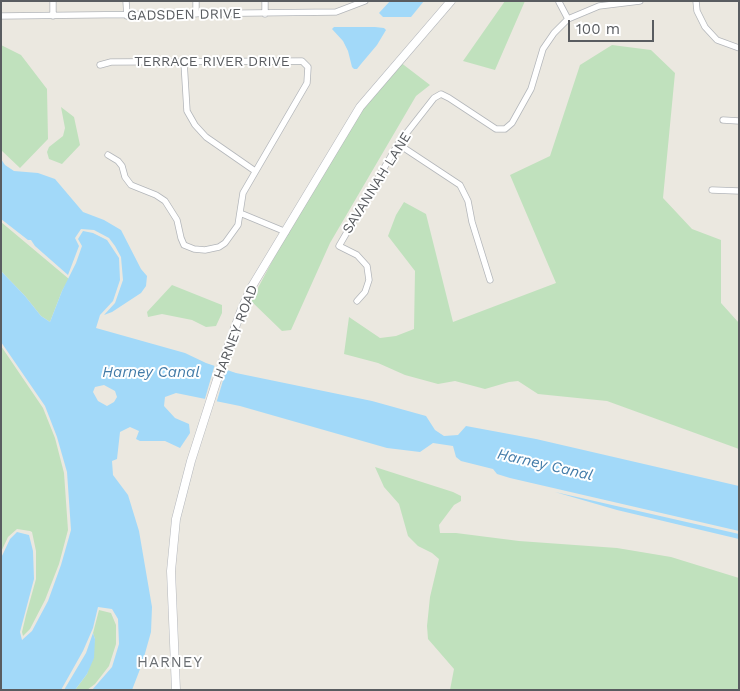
<!DOCTYPE html>
<html>
<head>
<meta charset="utf-8">
<style>
	body { margin:0 }
	#map { position:relative; width:740px; height:691px; overflow:hidden; background:#ebe8e0; font-family:"Work Sans",sans-serif }
	canvas { display:block }
	.frame { position:absolute; inset:0; border:2px solid #595c60; pointer-events:none }
	.scale { position:absolute; left:568px; top:20px; width:86px; height:22px; box-sizing:border-box; border:2px solid #595c60; border-top:0; padding-left:6px; font-size:15px; line-height:18px; white-space:nowrap; color:#595c60; -webkit-text-stroke:4px #fff; paint-order:stroke }
</style>
</head>
<body>
<div id="map">
<canvas width="740" height="691"></canvas>
<div class="frame"></div>
<div class="scale">100 m</div>
</div>
<script>
const ctx = document.querySelector('canvas').getContext('2d');
ctx.lineJoin = 'round';
function paint(path, color) { ctx.fillStyle = color; ctx.fill(path, 'evenodd'); }
const shape = rows => new Path2D(rows.map(r => 'M' + r).join(''));
function stroke(path, color, width, dash) { ctx.strokeStyle = color; ctx.lineWidth = width; ctx.lineCap = dash ? 'butt' : 'round'; ctx.setLineDash(dash || []); ctx.stroke(path); }
function label(font, color, halo, rows, align = 'center') {
  ctx.font = font + ' "Work Sans",sans-serif'; ctx.lineWidth = 4; ctx.setLineDash([]); ctx.textBaseline = 'middle'; ctx.strokeStyle = halo; ctx.fillStyle = color; for (const [text, x, y, turn = 0] of rows) {
    ctx.save(); ctx.translate(x, y); ctx.rotate((+turn || 0) * Math.PI / 180); ctx.textAlign = isNaN(turn) ? turn : align; if (halo) ctx.strokeText(text, 0, 0); ctx.fillText(text, 0, 0); ctx.restore();
  }
}
const green = shape([
	[505,1,525,1,495,70,463,61],
	[1,45,21,55,47,89,48,139,20,168,1,150],
	[612,45,651,50,675,73,663,198,692,229,721,240,721,303,739,323,739,449,607,401,538,394,518,381,509,382,485,389,455,381,438,384,405,375,378,363,344,354,349,317,380,338,396,336,414,329,415,271,388,236,396,215,404,202,426,214,453,322,556,283,510,175,550,156,580,65],
	[400,62,430,85,416,96,330,243,291,330,282,331,251,301,292,224,354,119],
	[61,107,74,117,80,145,62,164,49,159,47,152,49,147,63,136,65,128],
	[1,222,69,279,62,291,50,322,41,316,25,296,1,271],
	[172,285,222,305,222,313,216,326,206,327,192,320,162,314,148,317,147,312],
	[1,346,43,408,55,438,64,473,68,530,59,564,45,600,30,629,23,636,22,632,26,615,36,579,36,551,32,532,30,531,17,529,8,537,1,552],
	[375,467,453,492,461,496,461,501,454,505,439,525,440,533,456,533,519,541,617,548,671,557,739,578,739,690,450,690,454,669,428,639,427,626,430,597,439,559,432,553,418,546,408,536,399,504,384,487],
	[99,610,111,613,116,625,116,644,109,666,95,684,87,690,75,690,87,674,95,639,93,633]
]);
const water = shape([
	[390,1,424,1,411,17,383,17,379,13],
	[334,27,375,27,384,28,386,30,377,45,361,64,357,69,354,69,352,67,348,51,343,41,332,29],
	[1,159,5,165,14,171,38,173,55,179,83,212,104,220,121,230,141,269,147,276,146,286,141,293,112,312,104,315,115,303,123,280,121,257,115,246,109,238,94,230,81,229,75,238,79,246,68,275,35,246,31,240,28,240,1,219],
	[83,231,93,233,107,240,119,258,120,280,113,301,100,315,96,328,185,353,206,363,236,373,372,401,426,416,435,430,444,436,458,435,466,426,536,439,739,486,739,531,510,478,497,474,493,469,461,461,456,457,453,446,433,443,420,452,387,448,240,406,176,393,165,397,164,406,175,418,189,424,190,433,180,448,165,441,140,441,136,439,139,431,130,427,120,432,117,459,112,461,113,475,128,495,139,531,152,607,151,632,142,664,132,690,92,690,112,667,119,644,118,619,112,609,98,607,93,628,83,651,61,690,1,690,1,558,10,539,17,532,29,535,33,551,34,579,20,632,22,640,32,631,48,601,61,565,71,530,67,472,57,437,45,406,1,342,1,271,25,296,41,316,50,322,62,291,76,263,82,246,78,239],
	[104,385,115,391,117,397,114,402,107,406,98,401,93,392,95,387],
	[555,492,739,534,739,539,617,510],
	[93,633,95,639,94,658,87,674,75,690,64,690,86,653]
]);
const pier = shape([
	[215,364,227,367,216,404,204,402]
]);
const street = shape([
	[53,1,53,16],
	[126,1,127,16],
	[196,1,196,14],
	[696,1,697,11,705,27,717,40,739,48],
	[559,2,568,19],
	[265,14,265,1],
	[1,16,336,12,365,1],
	[184,62,187,111,195,125,206,137,255,171],
	[100,65,111,62,302,61,308,67,307,83,243,193,238,225,225,243,219,247,205,250,194,249,184,245,181,238,177,220,165,201,156,195,131,185,125,177,122,166,118,161,108,155],
	[723,120,739,121],
	[398,144,460,185,468,201,472,222,490,280],
	[712,190,739,191],
	[240,213,286,232],
	[357,301,365,292,369,280,367,266,357,255,339,246,398,144,434,98,441,94,449,98,496,129,505,129,512,123,531,89,543,49,554,33,568,19,599,6,640,1]
]);
const secondary = shape([
	[176,690,171,571,176,519,191,461,224,358,241,311,251,288,360,107,451,1]
]);
const streetNames = [
	["GADSDEN DRIVE",184,15,-1],
	["TERRACE RIVER DRIVE",212,62],
	["SAVANNAH LANE",377,183,-58],
	["HARNEY ROAD",236,332,-69]
];
const waterNames = [
	["Harney Canal",151,373],
	["Harney Canal",545,465,13]
];
const neighbourhoodNames = [
	["HARNEY",170,663]
];
paint(green, '#c0e1bd');
paint(water, '#a2d9f9');
paint(pier, '#ebe8e0');
stroke(street, '#b3b6ba', 7);
stroke(secondary, '#b4b7bc', 9);
stroke(street, '#fff', 5.5);
stroke(secondary, '#fff', 8);
label('14px', '#595c60', '#fff', streetNames);
label('italic 15px', '#427ba8', '#fff', waterNames);
ctx.letterSpacing = '1px';
label('15px', '#6a6e72', '#fff', neighbourhoodNames);
ctx.letterSpacing = '0px';
</script>
</body>
</html>
